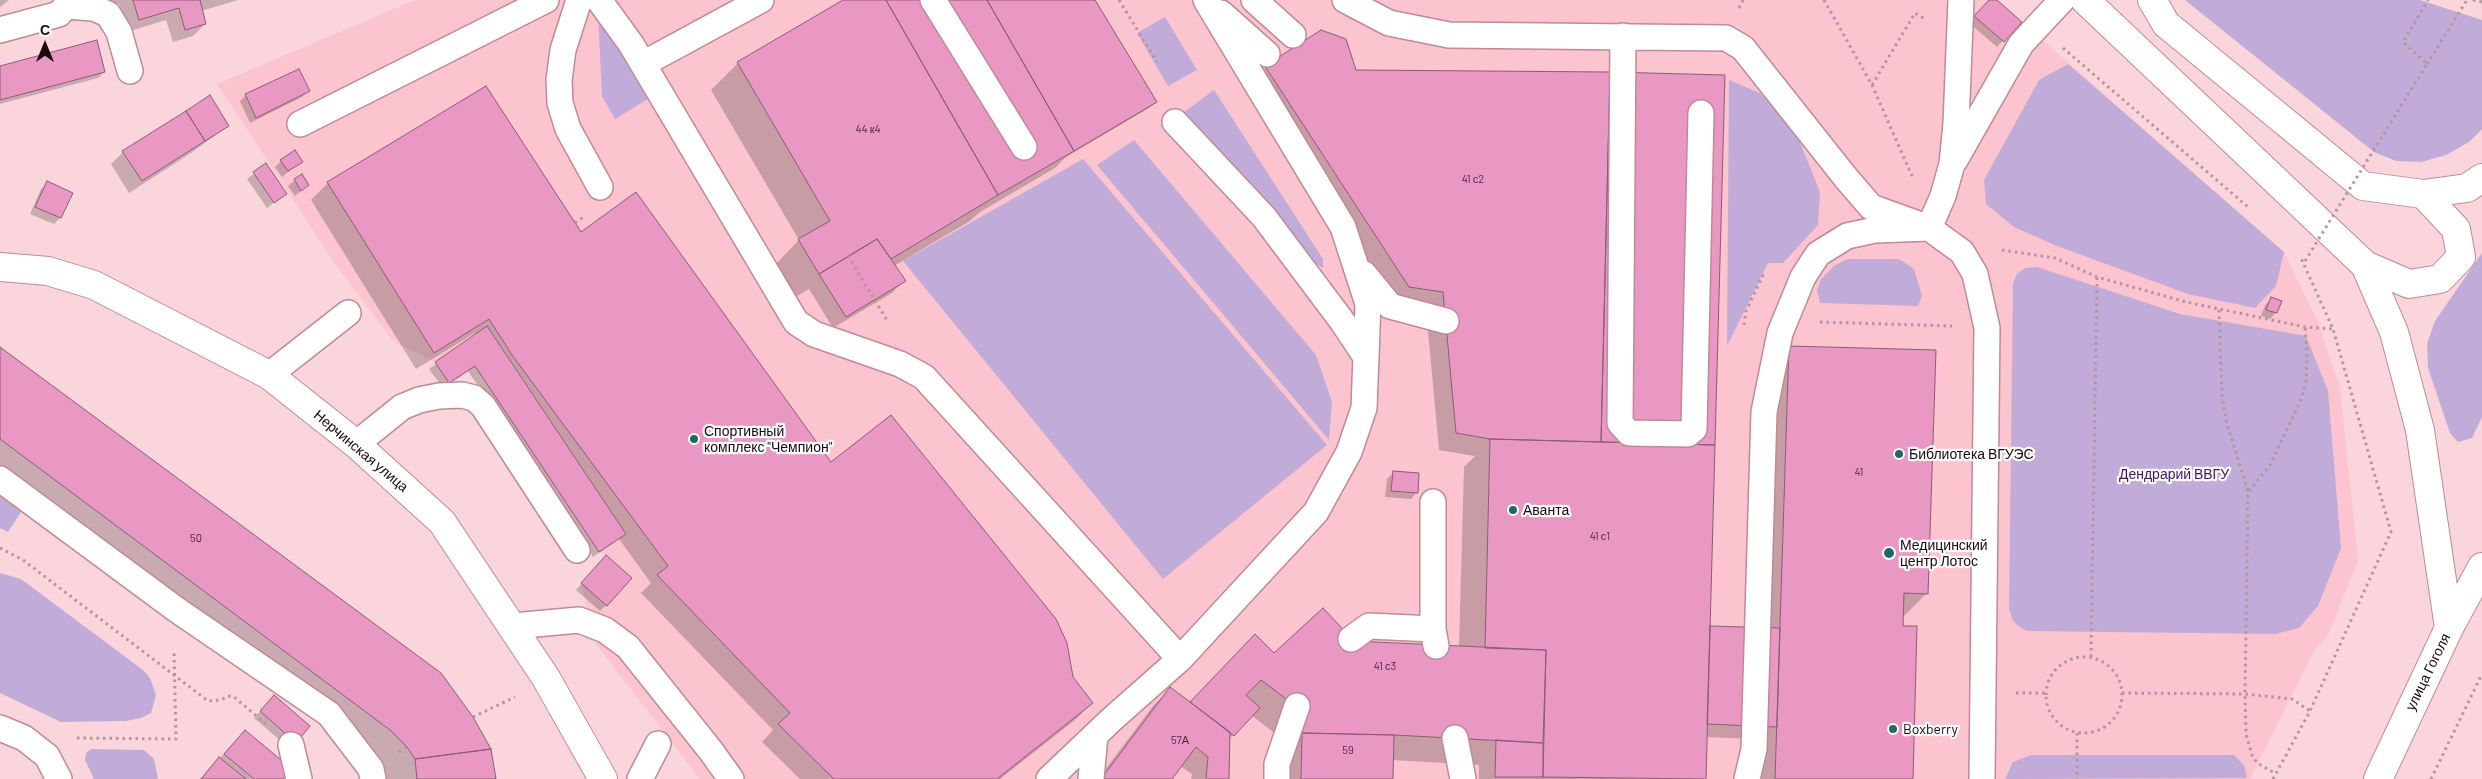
<!DOCTYPE html>
<html>
<head>
<meta charset="utf-8">
<style>
	body { margin:0 }
	#map { position:relative; width:2482px; height:779px; overflow:hidden; background:#fad5dc; font-family:Barlow,sans-serif }
	canvas { display:block }
	.north { position:absolute; left:20px; top:20px; width:50px; height:50px; -webkit-text-stroke:4px #fff; paint-order:stroke; rotate:0deg; font-size:14px; font-weight:700; line-height:20px; text-align:center; color:#1a070c }
	.north::after { content:''; display:block; margin:auto; width:18px; height:22px; background:#1a070c; clip-path:polygon(50% 0,100% 100%,50% 72%,0 100%) }
</style>
</head>
<body>
<div id="map">
<canvas width="2482" height="779"></canvas>
<div class="north">С</div>
</div>
<script>
const ctx = document.querySelector('canvas').getContext('2d');
ctx.lineJoin = 'round';
function paint(path, color) { ctx.fillStyle = color; ctx.fill(path, 'evenodd'); }
const shape = rows => new Path2D(rows.map(r => 'M' + r).join(''));
function stroke(path, color, width, dash) { ctx.strokeStyle = color; ctx.lineWidth = width; ctx.lineCap = dash ? 'butt' : 'round'; ctx.setLineDash(dash || []); ctx.stroke(path); }
function label(font, color, halo, rows, align = 'center') {
  ctx.font = font + ' Barlow,sans-serif'; ctx.lineWidth = 4.5; ctx.setLineDash([]); ctx.textBaseline = 'middle'; ctx.strokeStyle = halo; ctx.fillStyle = color; for (const [text, x, y, turn = 0] of rows) {
    ctx.save(); ctx.translate(x, y); ctx.rotate((+turn || 0) * Math.PI / 180); ctx.textAlign = isNaN(turn) ? turn : align; if (halo) ctx.strokeText(text, 0, 0); ctx.fillText(text, 0, 0); ctx.restore();
  }
}
const built = shape([
	[415,0,1997,0,2284,252,2317,320,2340,388,2358,561,2327,637,2314,651,2250,779,700,779,596,644,581,583,606,555,599,552,626,533,488,327,435,362,394,342,336,265,217,84]
]);
const green = shape([
	[2185,0,2420,0,2482,20,2482,129,2469,142,2446,155,2421,162,2396,161,2374,152],
	[598,13,651,97,615,119,602,96],
	[1165,17,1197,70,1168,86,1137,33],
	[2068,64,2284,252,2276,286,2255,308,2188,294,2057,246,2014,227,1986,204,1984,180,2039,80],
	[1729,80,1760,93,1795,130,1820,192,1818,225,1783,263,1768,263,1727,346],
	[1214,90,1323,259,1323,268,1315,263,1183,113],
	[1134,140,1316,355,1332,402,1329,440,1097,165],
	[1083,159,1327,445,1163,579,903,261],
	[2482,253,2482,417,2472,438,2458,442,2450,433,2428,368,2427,344,2435,321],
	[1847,259,1899,259,1914,269,1922,296,1918,306,1820,303,1817,290,1821,279,1834,266],
	[2037,267,2180,314,2306,336,2328,391,2341,548,2318,606,2299,628,2275,634,2027,631,2018,626,2012,619,2009,608,2013,283,2017,274,2025,268],
	[0,490,25,506,8,532,0,528],
	[0,573,21,579,143,670,150,678,156,695,151,713,141,718,126,721,61,722,0,693],
	[91,749,144,750,154,759,158,779,94,779,85,760,86,753],
	[2031,755,2234,755,2244,765,2247,778,2005,779,2013,762]
]);
const shadow = shape([
	[0,0,9,0,0,7],
	[94,0,238,0,201,11,205,24,193,36,173,42,166,20,127,32,119,4,97,11],
	[846,0,1094,0,1155,102,1149,108,1066,157,1055,168,980,212,970,221,894,266,904,281,892,293,833,328,809,289,792,299,773,267,799,240,711,90,738,63],
	[1990,0,1995,0,2020,22,1997,47,1969,23],
	[0,67,104,72,98,78,0,104],
	[1266,67,1355,71,1709,627,1757,629,1765,372,1790,347,1927,593,1902,618,1912,779,1752,779,1753,739,1706,737,1705,779,1479,779,1479,765,1392,760,1391,779,1276,779,1276,760,1308,729,1306,727,1278,755,1277,735,1251,715,1228,740,1228,779,1191,779,1192,774,1180,766,1170,779,1098,779,1153,706,1170,689,1189,703,1274,654,1353,643,1459,647,1464,467,1475,456,1439,450,1426,309,1392,304,1249,84],
	[308,91,302,97,250,123,240,101,246,95],
	[228,126,191,153,129,193,111,164,123,152],
	[281,161,301,162,282,177,275,167],
	[265,165,285,193,267,208,247,179],
	[301,175,308,185,295,196,288,186],
	[47,183,71,194,60,218,54,224,30,214,41,189],
	[328,183,581,234,830,464,1071,678,1092,703,1075,720,1000,779,800,779,762,742,773,730,641,593,651,583,619,539,593,557,468,371,443,388,429,369,476,335,475,333,416,369,311,200],
	[2271,299,2276,312,2270,319,2261,316,2265,305],
	[0,349,494,779,384,779,363,756,0,486],
	[1393,473,1417,492,1411,499,1385,497,1387,479],
	[600,563,606,605,600,611,576,590],
	[274,697,308,727,289,748,254,718],
	[245,732,282,779,200,779,207,771]
]);
const building = shape([
	[133,0,200,0,206,24,185,30,179,8,139,20,133,0],
	[843,0,886,0,998,195,891,259,877,239,819,274,798,239,830,221,737,62,843,0],
	[886,0,987,0,1074,151,998,195,886,0],
	[987,0,1095,0,1157,102,1074,151,987,0],
	[1989,0,1997,0,2022,22,2004,42,1974,16,1989,0],
	[1321,30,1346,39,1356,70,1610,72,1601,442,1490,439,1456,433,1443,292,1409,287,1265,66,1321,30],
	[97,40,105,72,0,100,0,66,97,40],
	[299,69,310,91,256,118,245,94,299,69],
	[1610,72,1725,75,1715,445,1601,442,1610,72],
	[486,86,581,232,636,192,831,462,891,415,1056,619,1067,643,1073,677,1093,703,997,779,834,779,778,724,790,713,657,575,668,566,512,355,489,319,434,353,327,182,486,86],
	[210,95,229,126,205,141,186,111,210,95],
	[186,111,205,141,142,181,122,151,186,111],
	[295,150,303,162,288,171,280,160,295,150],
	[266,163,287,194,274,203,253,172,266,163],
	[302,174,309,185,301,191,294,179,302,174],
	[47,181,73,193,61,218,35,207,47,181],
	[877,239,906,281,846,317,819,274,877,239],
	[2271,297,2282,301,2277,313,2266,310,2271,297],
	[487,326,626,534,599,552,475,366,449,383,435,362,487,326],
	[1789,346,1936,350,1928,594,1904,593,1903,626,1917,626,1913,779,1775,779,1789,346],
	[0,347,441,673,473,717,491,749,415,759,407,747,390,730,0,439,0,347],
	[1490,439,1715,445,1706,779,1543,777,1546,650,1485,648,1490,439],
	[1393,471,1419,473,1418,493,1391,491,1393,471],
	[606,555,632,578,607,606,581,583,606,555],
	[1323,608,1354,641,1546,650,1543,743,1394,735,1302,733,1301,710,1261,680,1246,695,1260,708,1234,736,1190,702,1255,634,1274,653,1323,608],
	[1710,626,1780,628,1777,727,1707,724,1710,626],
	[1170,687,1230,732,1229,779,1206,779,1208,757,1196,747,1172,779,1101,779,1170,687],
	[274,695,310,726,296,743,260,711,274,695],
	[245,730,292,769,283,779,254,779,224,754,245,730],
	[1302,733,1394,735,1393,779,1301,779,1302,733],
	[1496,740,1543,743,1543,777,1495,777,1496,740],
	[491,749,496,779,417,779,415,759,491,749],
	[219,757,246,779,201,779,219,757]
]);
const path = shape([
	[1119,0,1157,62],
	[1824,0,1872,85,1912,176],
	[2473,0,2482,2],
	[1739,8,1743,0],
	[2063,48,2248,207],
	[2427,64,2467,0],
	[1872,85,1915,13,1925,19],
	[575,223,585,216],
	[2002,250,2055,258,2097,277,2186,302,2305,327,2333,329],
	[848,256,888,322],
	[2219,310,2222,397,2227,424,2248,491,2245,694,2246,734,2252,755,2257,763,2275,773],
	[1820,322,1952,326],
	[1744,325,1746,311,1764,273],
	[2249,491,2270,465,2301,400,2306,382,2307,355,2305,327],
	[0,548,23,560,208,701,220,700,230,696,234,697,266,724],
	'2046 695a38 38 0 1 1 76 0a38 38 0 1 1-76 0Z',
	[2091,657,2097,277],
	[2016,693,2046,693],
	[2122,693,2245,694,2292,699,2310,711],
	[473,717,515,697],
	[2077,733,2077,779],
	[77,738,176,739,174,651],
	[399,752,407,747],
	[2273,779,2310,711,2391,532,2333,329,2301,258],
	[2431,779,2482,674]
]);
const service = shape([
	[579,0,563,50,559,80,560,103,568,129,600,187],
	[599,0,631,44,796,322,814,334,900,364,924,377,1180,659],
	[933,0,1024,147],
	[1254,0,1293,35],
	[1345,0,1389,23,1449,35,1726,38,1743,48,1846,178,1871,207,1929,228,1943,196,1952,164,1956,124,1961,0],
	[66,6,93,8,108,14,119,32,130,71],
	[1221,13,1267,54],
	[0,30,59,14,66,6,67,0],
	[1623,36,1620,423,1629,433,1688,434,1694,429,1701,113],
	[643,64,761,0],
	[1175,122,1264,217,1342,321,1366,357],
	[300,124,546,0],
	[1955,160,2021,44,2062,0],
	[1364,274,1390,306,1446,321],
	[269,375,348,313],
	[356,444,402,407,419,400,439,396,462,395,474,398,483,406,577,550],
	[0,479,177,610,329,714,371,769,373,779],
	[1433,502,1433,629,1436,646],
	[513,626,579,620,605,630,628,647,711,751,731,779],
	[1351,639,1369,626,1433,629],
	[0,728,24,738,47,756,59,779],
	[1455,738,1463,779],
	[291,745,299,779],
	[640,779,658,744],
	[1049,779,1111,720,1180,659,1316,512,1349,452,1364,408,1368,304,1343,227,1206,0],
	[1091,779,1095,735],
	[1277,779,1277,764,1297,706],
	[1747,779,1754,749,1764,412,1780,333,1803,277,1818,254,1847,236,1875,230,1929,228,1962,252,1975,274,1987,328,1982,779]
]);
const tertiary = shape([
	[0,267,48,271,94,285,269,375,356,444,442,522,546,678,603,779]
]);
const primary = shape([
	[2085,0,2365,265,2394,332,2420,430,2449,628],
	[2152,0,2166,24,2363,186,2423,194,2467,188,2482,178],
	[2365,265,2409,284,2440,279,2461,257,2456,229,2423,194]
]);
const trunk = shape([
	[2378,779,2449,628,2482,567]
]);
const pathBridge = shape([
	[2305,261,2427,64,2403,42,2428,0]
]);
const markers = [
	[694,439,5,"#1f6962"],
	[1899,454,5,"#1f6962"],
	[1513,510,5,"#1f6962"],
	[1889,553,6,"#1f6962"],
	[1893,729,5,"#1f6962"]
];
const numberNames = [
	["44 к4",868,129],
	["41 с2",1473,179],
	["41",1859,472],
	["41 с1",1600,536],
	["50",196,538],
	["41 с3",1385,666],
	["57А",1180,740],
	["59",1348,750]
];
const poiNames = [
	["Спортивный",704,431],
	["комплекс \"Чемпион\"",704,447],
	["Библиотека ВГУЭС",1909,454],
	["Аванта",1523,510],
	["Медицинский",1900,545],
	["центр Лотос",1900,561],
	["Boxberry",1903,729]
];
const streetNames = [
	["Нерчинская улица",361,451,40],
	["улица Гоголя",2428,672,-64]
];
const parkNames = [
	["Дендрарий ВВГУ",2174,474]
];
paint(built, '#fbc4ce');
paint(green, '#c1acd9');
paint(shadow, '#0003');
paint(building, '#e998c4');
stroke(building, '#8b5c75', 1);
stroke(service, '#c18994', 28);
stroke(tertiary, '#c18994', 30);
stroke(primary, '#c18994', 30);
stroke(trunk, '#c18994', 30);
stroke(path, '#b4959b', 3, [2.5, 4]);
stroke(service, '#fff', 25);
stroke(tertiary, '#fff', 28);
stroke(primary, '#fff', 28);
stroke(trunk, '#fff', 28);
stroke(pathBridge, '#b4959b', 3, [2.5, 4]);
for (const [x, y, r, color] of markers) { const dot = new Path2D(); dot.arc(x, y, r, 0, 2 * Math.PI); ctx.fillStyle = color; ctx.fill(dot); stroke(dot, '#fff', 2); }
label('11px', '#4e2b3a', null, numberNames);
label('14px', '#1a070c', '#fff', poiNames, 'left');
label('14px', '#1a070c', '#fff', streetNames);
label('14px', '#451269', '#fff', parkNames);
</script>
</body>
</html>
